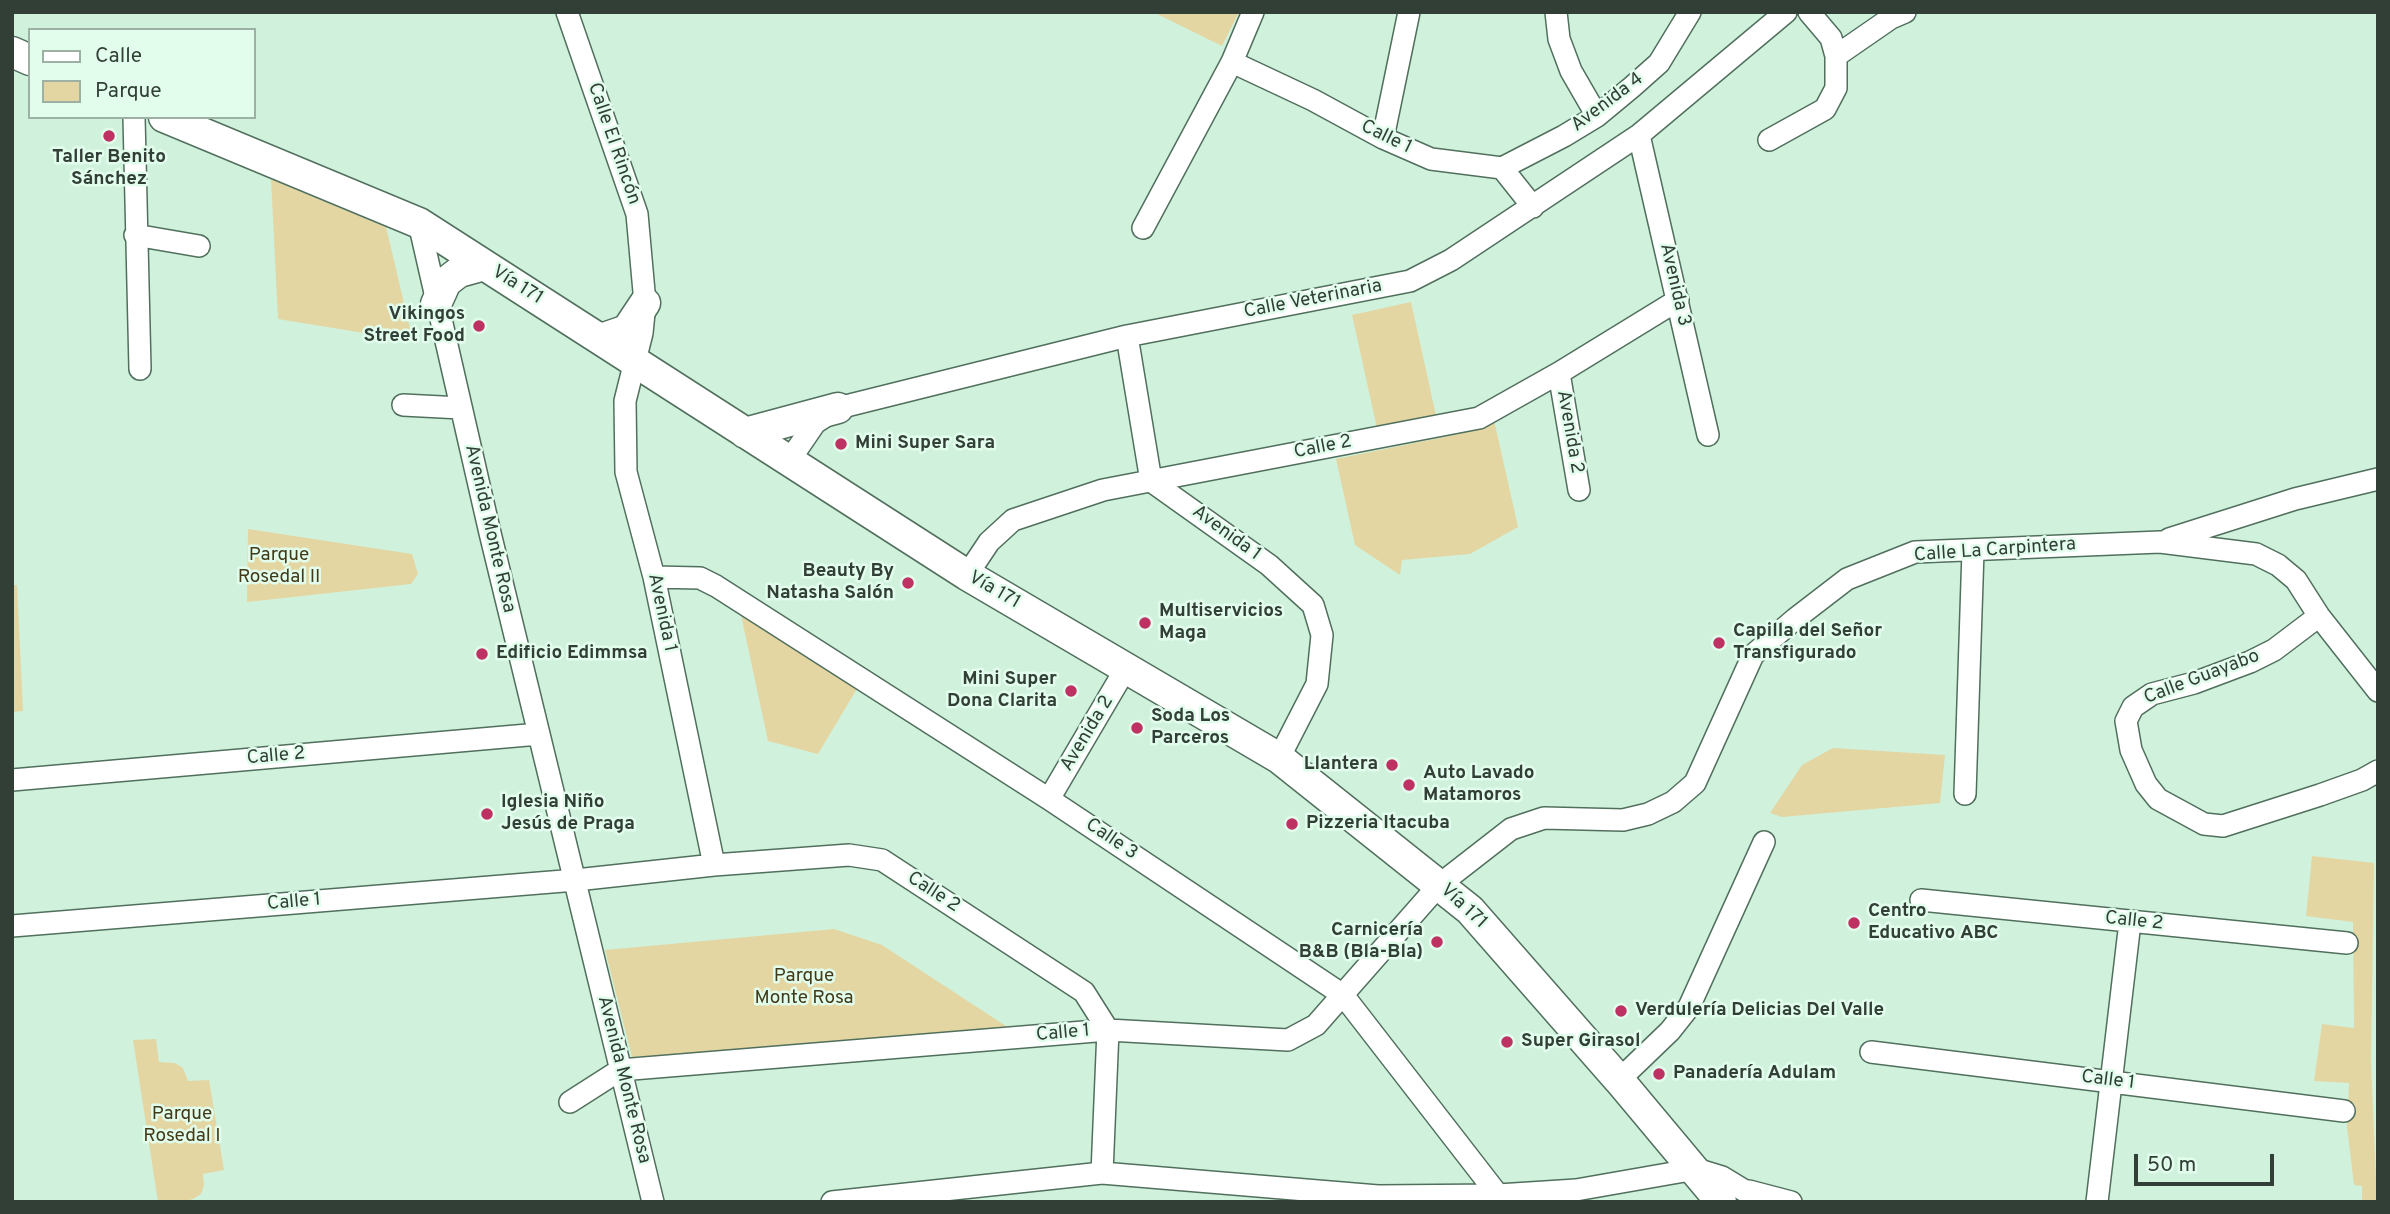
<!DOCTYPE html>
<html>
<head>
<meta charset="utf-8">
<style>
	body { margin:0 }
	#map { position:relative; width:2390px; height:1214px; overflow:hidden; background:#d0f2dd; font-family:Overpass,sans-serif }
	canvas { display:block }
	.frame { position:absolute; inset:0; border:14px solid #323f37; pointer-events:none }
	.legend { position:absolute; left:28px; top:28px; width:228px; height:91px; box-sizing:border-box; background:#e2fdec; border:2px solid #9cb1a4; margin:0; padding:9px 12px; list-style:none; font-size:21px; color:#323f37 }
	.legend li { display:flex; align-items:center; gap:14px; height:35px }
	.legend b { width:35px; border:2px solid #9cb1a4 }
	.scale { position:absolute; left:2134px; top:1154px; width:140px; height:32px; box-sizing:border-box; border:4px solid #323f37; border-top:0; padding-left:9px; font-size:21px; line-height:24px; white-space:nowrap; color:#323f37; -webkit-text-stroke:5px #e2fdec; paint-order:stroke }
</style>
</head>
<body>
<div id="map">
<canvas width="2390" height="1214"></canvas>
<div class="frame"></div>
<ul class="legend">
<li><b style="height:9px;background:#fff"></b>Calle</li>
<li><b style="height:19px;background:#e3d6a2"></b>Parque</li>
</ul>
<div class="scale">50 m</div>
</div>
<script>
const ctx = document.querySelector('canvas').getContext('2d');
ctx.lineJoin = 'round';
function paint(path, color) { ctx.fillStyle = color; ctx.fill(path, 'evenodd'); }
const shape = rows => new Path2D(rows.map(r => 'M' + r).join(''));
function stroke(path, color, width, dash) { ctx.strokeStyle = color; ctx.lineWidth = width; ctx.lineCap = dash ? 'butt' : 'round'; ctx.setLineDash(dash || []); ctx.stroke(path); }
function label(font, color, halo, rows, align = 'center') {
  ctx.font = font + ' Overpass,sans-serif'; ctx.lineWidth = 5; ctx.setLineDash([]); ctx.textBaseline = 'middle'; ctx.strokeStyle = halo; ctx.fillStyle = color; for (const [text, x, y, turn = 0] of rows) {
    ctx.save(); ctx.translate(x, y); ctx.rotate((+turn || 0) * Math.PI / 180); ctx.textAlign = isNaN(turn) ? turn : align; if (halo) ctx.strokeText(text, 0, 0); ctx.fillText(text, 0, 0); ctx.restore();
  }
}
const green = shape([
	[1153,12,1239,12,1222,46],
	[271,179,386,227,413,341,278,319],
	[1411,302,1437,420,1378,433,1352,315],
	[1494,420,1518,527,1470,554,1402,560,1400,575,1355,545,1336,459,1459,434],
	[248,529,412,554,418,574,411,584,247,602],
	[12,585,17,585,23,711,12,712],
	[741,615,858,687,818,754,768,741],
	[1833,748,1945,755,1940,803,1782,817,1770,813,1802,765],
	[2312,856,2374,863,2371,1061,2377,1202,2362,1202,2362,1186,2354,1185,2347,1127,2349,1083,2314,1081,2322,1024,2354,1028,2353,922,2306,916],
	[834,929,882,945,1012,1030,632,1057,605,950],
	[156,1039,159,1062,175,1063,183,1068,188,1081,209,1080,224,1170,203,1174,204,1185,201,1194,193,1199,182,1202,158,1202,133,1040]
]);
const minor = shape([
	[567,12,637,214,645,303,642,333,625,401,626,472,654,577,714,865],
	[1556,12,1559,39,1571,71,1597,116],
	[1836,56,1891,18,1905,12],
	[1232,62,1313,100,1383,138,1431,159,1502,168,1533,207],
	[134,117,140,369],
	[1639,135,1708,435],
	[1383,138,1409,12],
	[1769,140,1825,109,1836,88,1836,56,1831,38,1809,12],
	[1502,168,1564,136,1597,116,1632,87,1659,63,1690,12],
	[419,223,490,533,653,1202],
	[1143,228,1232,62,1253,12],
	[135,235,199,246],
	[1127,336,1151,481,1269,565,1313,605,1322,635,1317,684,1279,758],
	[1559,373,1579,490],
	[403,405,461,408],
	[789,461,815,423,838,408,1127,336,1410,281,1451,260,1639,135,1786,12],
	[2169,539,2295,499,2378,479],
	[967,575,989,542,1013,520,1103,490,1479,418,1559,373,1678,300],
	[654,577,700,578,716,586,1049,799,1343,995,1498,1195],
	[2319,616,2274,650,2250,662,2194,683,2152,694,2133,707,2126,721,2131,750,2146,784,2158,799,2204,824,2223,826,2320,795,2362,780,2378,771],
	[12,780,539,734],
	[1965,794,1973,551],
	[1049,799,1126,668],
	[1921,900,2347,943],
	[12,926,576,880,714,865,849,855,882,860,1084,992,1108,1030,1102,1173],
	[1871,1052,2344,1111],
	[1619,1080,1670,1031,1689,1007,1764,842],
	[570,1102,620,1070,1108,1030,1288,1040,1316,1025,1439,885,1511,829,1544,818,1623,820,1648,814,1673,802,1695,783,1753,655,1795,619,1847,579,1915,552,2160,542,2256,554,2278,565,2296,580,2319,616,2378,691],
	[1749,1191,1791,1202],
	[832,1202,1102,1173,1378,1196,1498,1195,1576,1190,1696,1169,1722,1177,1763,1202],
	[2097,1202,2130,922]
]);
const secondary = shape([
	[12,52,30,60],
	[164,117,419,223,967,575,1279,758,1470,910,1619,1080,1721,1202],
	[436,304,446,282,459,272,484,265],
	[601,339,627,330,645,303],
	[745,433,838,408]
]);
const markers = [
	[109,136,7,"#be3163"],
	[479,326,7,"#be3163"],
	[841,444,7,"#be3163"],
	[908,583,7,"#be3163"],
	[1145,623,7,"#be3163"],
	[1719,643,7,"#be3163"],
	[482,654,7,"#be3163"],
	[1071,691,7,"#be3163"],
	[1137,728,7,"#be3163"],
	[1392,765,7,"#be3163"],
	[1409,785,7,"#be3163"],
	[487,814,7,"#be3163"],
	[1292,824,7,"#be3163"],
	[1854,923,7,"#be3163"],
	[1437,942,7,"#be3163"],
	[1621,1011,7,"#be3163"],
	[1507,1042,7,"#be3163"],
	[1659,1074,7,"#be3163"]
];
const streetNames = [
	["Avenida 4",1608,103,-37],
	["Calle 1",1386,138,26],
	["Calle El Rincón",613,144,71],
	["Avenida 3",1674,285,77],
	["Vía 171",517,286,32],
	["Calle Veterinaria",1313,300,-11],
	["Avenida 2",1569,432,80],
	["Calle 2",1323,448,-11],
	["Avenida Monte Rosa",489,529,77],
	["Avenida 1",1226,534,36],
	["Calle La Carpintera",1995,551,-4],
	["Vía 171",994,591,30],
	["Avenida 1",661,613,78],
	["Calle Guayabo",2202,678,-21],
	["Avenida 2",1088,734,-59],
	["Calle 2",276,757,-5],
	["Calle 3",1111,840,34],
	["Calle 2",933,893,33],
	["Calle 1",294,903,-5],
	["Vía 171",1463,907,43],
	["Calle 2",2134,922,6],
	["Calle 1",1063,1034,-5],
	["Avenida Monte Rosa",623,1080,76],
	["Calle 1",2108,1081,7]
];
const poiNames = [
	["Taller Benito",109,158,"center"],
	["Sánchez",109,180,"center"],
	["Vikingos",465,315,"right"],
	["Street Food",465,337,"right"],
	["Mini Super Sara",855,444],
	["Beauty By",894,572,"right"],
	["Natasha Salón",894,594,"right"],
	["Multiservicios",1159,612],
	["Maga",1159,634],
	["Capilla del Señor",1733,632],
	["Transfigurado",1733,654],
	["Edificio Edimmsa",496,654],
	["Mini Super",1057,680,"right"],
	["Dona Clarita",1057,702,"right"],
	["Soda Los",1151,717],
	["Parceros",1151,739],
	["Llantera",1378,765,"right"],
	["Auto Lavado",1423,774],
	["Matamoros",1423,796],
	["Iglesia Niño",501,803],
	["Jesús de Praga",501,825],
	["Pizzeria Itacuba",1306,824],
	["Centro",1868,912],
	["Educativo ABC",1868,934],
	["Carnicería",1423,931,"right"],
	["B&B (Bla-Bla)",1423,953,"right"],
	["Verdulería Delicias Del Valle",1635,1011],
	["Super Girasol",1521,1042],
	["Panadería Adulam",1673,1074]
];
const parkNames = [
	["Parque",279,556],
	["Rosedal II",279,578],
	["Parque",804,977],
	["Monte Rosa",804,999],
	["Parque",182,1115],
	["Rosedal I",182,1137]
];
paint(green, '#e3d6a2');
stroke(minor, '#516f5d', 24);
stroke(secondary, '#516f5d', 33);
stroke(minor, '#fff', 21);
stroke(secondary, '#fff', 30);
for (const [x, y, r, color] of markers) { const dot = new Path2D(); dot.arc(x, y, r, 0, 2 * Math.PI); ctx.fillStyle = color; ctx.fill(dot); stroke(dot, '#e2fdec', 2.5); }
label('19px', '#323f37', '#e2fdec', streetNames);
label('bold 19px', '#323f37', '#e2fdec', poiNames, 'left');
label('19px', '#423a18', '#e2fdec', parkNames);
</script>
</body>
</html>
